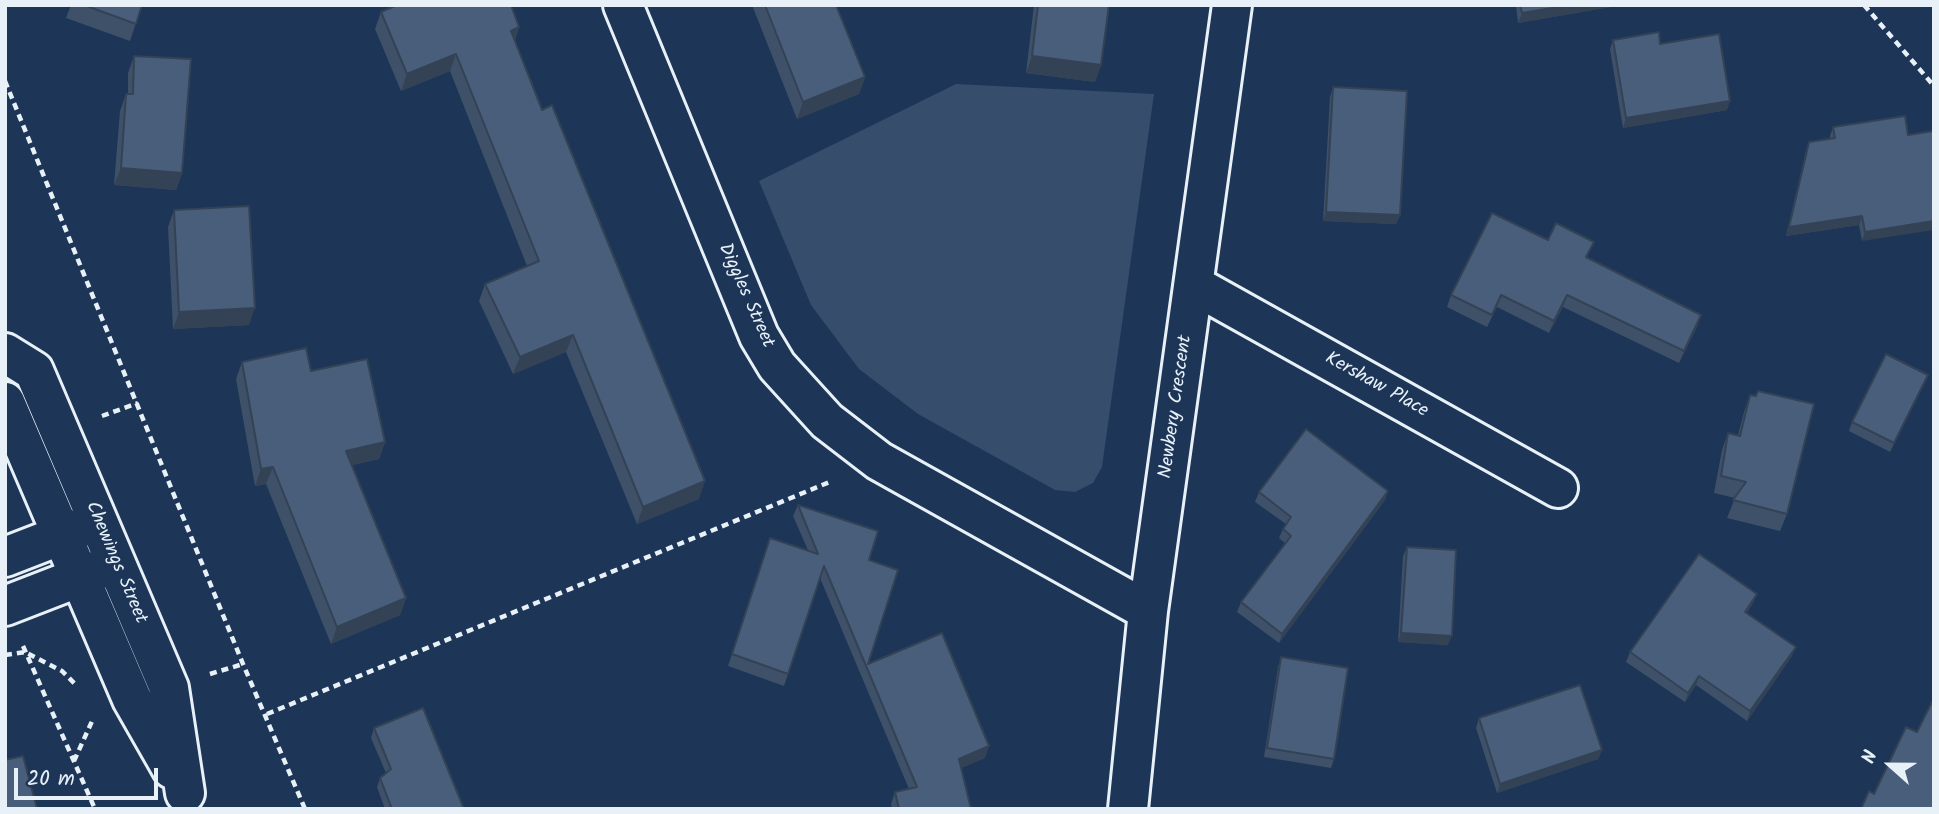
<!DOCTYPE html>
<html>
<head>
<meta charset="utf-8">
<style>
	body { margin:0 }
	#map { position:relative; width:1939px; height:814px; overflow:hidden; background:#1d3557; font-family:Kalam,sans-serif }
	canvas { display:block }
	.frame { position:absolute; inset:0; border:7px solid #e8f1f8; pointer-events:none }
	.north { position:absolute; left:1855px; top:730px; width:70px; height:70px; -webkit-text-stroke:5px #1d3557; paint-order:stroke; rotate:291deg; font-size:19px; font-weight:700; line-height:28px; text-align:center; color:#e8f1f8 }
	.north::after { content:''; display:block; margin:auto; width:24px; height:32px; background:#e8f1f8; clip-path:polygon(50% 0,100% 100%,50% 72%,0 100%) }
	.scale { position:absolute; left:14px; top:768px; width:144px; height:32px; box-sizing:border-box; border:4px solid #e8f1f8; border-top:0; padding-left:9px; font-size:21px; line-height:24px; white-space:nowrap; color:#e8f1f8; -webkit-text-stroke:5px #1d3557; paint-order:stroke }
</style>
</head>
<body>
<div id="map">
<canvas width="1939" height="814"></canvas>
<div class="frame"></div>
<div class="north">N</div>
<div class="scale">20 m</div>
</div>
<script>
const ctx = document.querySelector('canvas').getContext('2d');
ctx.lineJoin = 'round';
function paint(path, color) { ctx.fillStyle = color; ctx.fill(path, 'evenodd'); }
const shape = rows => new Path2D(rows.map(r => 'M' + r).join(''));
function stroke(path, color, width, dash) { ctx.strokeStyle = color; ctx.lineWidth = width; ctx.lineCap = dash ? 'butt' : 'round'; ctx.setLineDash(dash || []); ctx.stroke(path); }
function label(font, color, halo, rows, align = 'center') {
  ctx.font = font + ' Kalam,sans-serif'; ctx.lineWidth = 6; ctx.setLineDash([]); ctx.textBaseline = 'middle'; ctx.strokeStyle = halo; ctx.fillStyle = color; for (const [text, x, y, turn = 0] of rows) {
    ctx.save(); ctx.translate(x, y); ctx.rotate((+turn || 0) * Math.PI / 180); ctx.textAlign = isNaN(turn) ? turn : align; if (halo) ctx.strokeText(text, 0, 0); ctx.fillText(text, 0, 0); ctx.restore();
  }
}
const green = shape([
	[956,84,1154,94,1102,467,1093,483,1075,492,1055,490,918,414,859,369,811,305,759,181]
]);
const path = shape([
	[1864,5,1934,86],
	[5,81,243,664,305,809],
	[102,416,138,403],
	[23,646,95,809],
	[5,655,25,652,62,671,75,684],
	[210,674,243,664],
	[267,714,832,481],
	[74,761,93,719]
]);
const minor = shape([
	[623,5,759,336,777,366,827,421,879,461,1148,611],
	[1194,285,1558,488],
	[1128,809,1148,611,1232,5]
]);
const tertiary = shape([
	[5,353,34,371,169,688,185,793],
	[5,402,132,699,172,769],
	[5,557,85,526],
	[5,606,103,568]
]);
const wall = shape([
	[71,5,142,5,130,41,66,18],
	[752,5,836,5,865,77,859,94,797,119],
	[1034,5,1109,5,1101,65,1095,82,1026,73],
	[1516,5,1622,5,1518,23],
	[381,12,519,27,515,40,699,499,637,524,566,352,513,374,479,301,485,284,527,266,450,71,401,91,375,29],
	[1613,40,1660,44,1727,110,1623,128,1610,49],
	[134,56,182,173,176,190,114,185,120,111,126,94,128,94,128,73],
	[1333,87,1400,215,1396,224,1323,221,1330,97],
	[1833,127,1908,135,1862,241,1859,225,1786,236,1806,151,1809,142,1830,139,1830,136],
	[174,210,249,325,173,329,168,227],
	[1548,240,1589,253,1587,258,1701,315,1697,327,1679,363,1563,307,1549,333,1497,307,1487,327,1447,307,1451,295],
	[242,362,311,371,385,442,379,459,352,465,406,598,400,615,331,644,266,484,255,486,236,379],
	[1924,384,1890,452,1849,431,1852,422],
	[1758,391,1787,514,1780,531,1727,518,1735,498,1714,493,1722,450,1728,433,1738,435,1744,412,1750,395,1755,396],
	[1388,491,1385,500,1279,643,1237,612,1241,602,1285,543,1279,538,1283,529,1286,524,1255,502,1259,492],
	[798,505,869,560,868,664,985,758,961,768,971,809,892,809,891,804,895,792,909,789,820,578,784,686,728,666,766,550,808,550,793,516],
	[1407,547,1448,645,1398,642,1403,556],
	[1757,594,1753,603,1747,613,1792,656,1747,721,1696,685,1685,702,1626,662,1630,652],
	[1281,657,1334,759,1331,768,1264,757,1278,667],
	[1479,718,1602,750,1598,759,1497,793,1476,728],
	[374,728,464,809,385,809,377,787,380,778,386,773,371,738]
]);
const shadedWall = shape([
	[1571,5,1622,5,1518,23,1522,13],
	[519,27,513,44,511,31],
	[456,54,450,71,401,91,407,74],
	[1032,56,1101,65,1095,82,1026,73],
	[865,77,859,94,797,119,803,102],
	[1730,101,1727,110,1623,128,1626,118],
	[121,168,182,173,176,190,114,185],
	[1326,212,1400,215,1396,224,1323,221],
	[1862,216,1859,225,1786,236,1789,227],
	[1934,221,1934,230,1862,241,1865,232],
	[1567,295,1563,307,1549,333,1554,321],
	[255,308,249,325,173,329,179,312],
	[1701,315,1697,327,1679,363,1684,351],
	[573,335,566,352,513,374,520,357],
	[1928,375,1924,384,1890,452,1894,443],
	[385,442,379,459,339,468,346,451],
	[273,467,266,484,255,486,261,469],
	[705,481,699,499,637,524,643,507],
	[1388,491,1385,500,1279,643,1282,634],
	[1757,594,1753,603,1742,621,1745,612],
	[406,598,400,615,331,644,337,627],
	[1401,633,1452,636,1448,645,1398,642],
	[1796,647,1792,656,1747,721,1750,711],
	[1699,676,1696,685,1685,702,1688,693],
	[989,746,985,758,954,771,959,759],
	[1602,750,1598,759,1497,793,1500,784]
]);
const building = shape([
	[84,5,142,5,136,24,84,5],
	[397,5,511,5,519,27,511,31,542,110,552,105,705,481,643,507,573,335,520,357,485,284,539,261,456,54,407,74,381,12,397,5],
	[765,5,836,5,865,77,803,102,765,5],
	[1038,5,1109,5,1101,65,1032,56,1038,5],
	[1520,5,1571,5,1522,13,1520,5],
	[1659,32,1660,44,1719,34,1730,101,1626,118,1613,40,1659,32],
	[134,56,191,59,182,173,121,168,126,94,133,94,134,56],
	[1333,87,1407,91,1400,215,1326,212,1333,87],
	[1905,116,1908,135,1933,131,1934,138,1934,221,1865,232,1862,216,1789,227,1809,142,1835,138,1833,127,1905,116],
	[249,206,255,308,179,312,174,210,249,206],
	[1492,213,1548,240,1556,223,1594,242,1586,257,1701,315,1684,351,1567,295,1554,321,1501,295,1492,315,1451,295,1492,213],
	[306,348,311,371,367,359,385,442,346,451,406,598,337,627,273,467,261,469,242,362,306,348],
	[1886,354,1928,375,1894,443,1852,422,1886,354],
	[1758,391,1814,404,1787,514,1733,500,1746,482,1721,476,1728,433,1740,436,1750,395,1756,396,1758,391],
	[1306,429,1388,491,1282,634,1241,602,1291,536,1283,529,1291,517,1259,492,1306,429],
	[798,505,878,531,869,560,898,570,868,664,942,633,989,746,959,759,971,809,899,809,895,792,917,787,824,566,788,674,732,654,770,538,818,554,798,505],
	[1407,547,1456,550,1452,636,1401,633,1407,547],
	[1699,554,1757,594,1745,612,1796,647,1750,711,1699,676,1688,693,1630,652,1699,554],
	[1281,657,1348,668,1334,759,1267,748,1281,657],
	[1580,685,1602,750,1500,784,1479,718,1580,685],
	[1934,698,1934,809,1861,809,1869,791,1874,794,1906,727,1917,732,1934,698],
	[423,708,464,809,392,809,380,778,391,769,374,728,423,708],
	[23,756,37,809,5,809,5,760,23,756]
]);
const streetNames = [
	["Diggles Street",745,296,66],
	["Kershaw Place",1376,386,29],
	["Newbery Crescent",1177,407,-82],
	["Chewings Street",115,563,67]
];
paint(green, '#374d6c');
stroke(minor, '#e8f1f8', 44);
stroke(tertiary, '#e8f1f8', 44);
stroke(path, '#e8f1f8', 4.5, [7, 5]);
stroke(minor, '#1d3557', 38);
stroke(tertiary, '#1d3557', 38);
paint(wall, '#3f5169');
paint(shadedWall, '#334255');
paint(building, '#495e7a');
stroke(building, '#334255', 2);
label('19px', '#e8f1f8', '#1d3557', streetNames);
</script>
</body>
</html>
